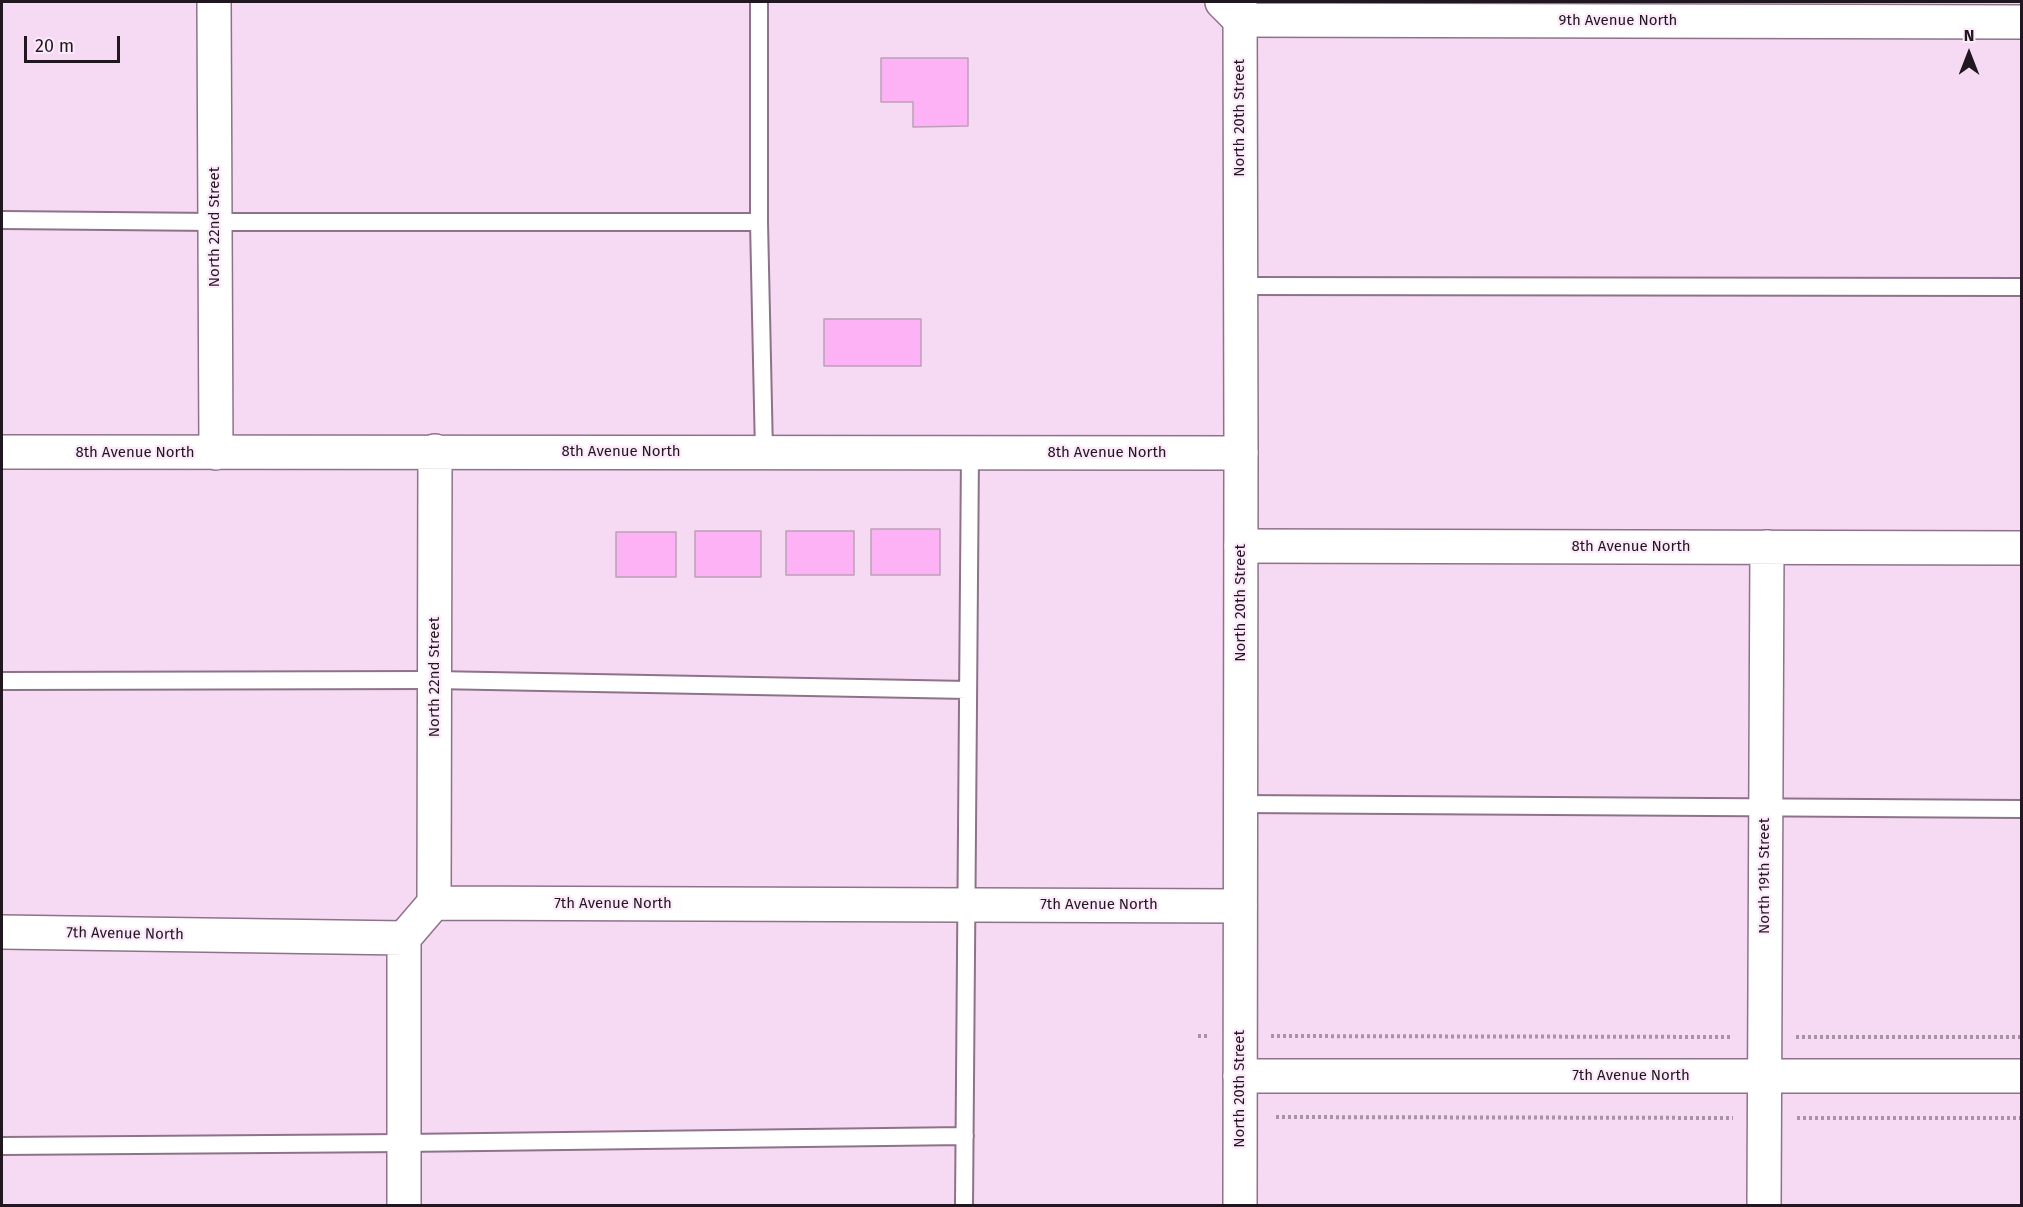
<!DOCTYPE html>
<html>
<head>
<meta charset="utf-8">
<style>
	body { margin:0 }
	#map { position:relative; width:2023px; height:1207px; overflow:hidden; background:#f6d9f2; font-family:"Fira Sans",sans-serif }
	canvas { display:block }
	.frame { position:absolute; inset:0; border:3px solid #211720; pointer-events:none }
	.north { position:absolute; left:1939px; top:24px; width:60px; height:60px; -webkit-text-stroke:4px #fceafa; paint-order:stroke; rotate:0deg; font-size:16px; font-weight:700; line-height:24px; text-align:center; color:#211720 }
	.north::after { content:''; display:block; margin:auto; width:21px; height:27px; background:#211720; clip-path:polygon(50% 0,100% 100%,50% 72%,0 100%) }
	.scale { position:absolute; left:24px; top:36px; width:96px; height:27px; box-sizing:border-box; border:3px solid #211720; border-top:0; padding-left:8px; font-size:18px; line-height:21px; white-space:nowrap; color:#211720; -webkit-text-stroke:4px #fceafa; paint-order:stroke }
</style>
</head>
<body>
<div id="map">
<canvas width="2023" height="1207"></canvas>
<div class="frame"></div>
<div class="north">N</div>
<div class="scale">20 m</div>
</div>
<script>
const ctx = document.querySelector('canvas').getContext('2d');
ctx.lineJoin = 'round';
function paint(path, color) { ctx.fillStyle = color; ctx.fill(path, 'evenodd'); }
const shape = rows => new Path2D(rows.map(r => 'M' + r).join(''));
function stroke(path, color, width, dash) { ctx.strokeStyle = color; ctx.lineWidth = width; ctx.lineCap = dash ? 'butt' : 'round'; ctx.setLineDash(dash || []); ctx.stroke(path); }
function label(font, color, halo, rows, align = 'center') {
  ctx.font = font + ' "Fira Sans",sans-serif'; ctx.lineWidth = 4.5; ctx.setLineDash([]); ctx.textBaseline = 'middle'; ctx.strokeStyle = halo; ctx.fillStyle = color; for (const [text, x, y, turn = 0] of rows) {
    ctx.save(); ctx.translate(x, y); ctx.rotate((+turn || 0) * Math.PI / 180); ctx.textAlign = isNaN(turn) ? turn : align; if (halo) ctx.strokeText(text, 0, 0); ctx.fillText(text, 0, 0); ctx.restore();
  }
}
const building = shape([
	[881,58,968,58,968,126,913,127,913,102,881,102,881,58],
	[824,319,921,319,921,366,824,366,824,319],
	[871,529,940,529,940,575,871,575,871,529],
	[695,531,761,531,761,577,695,577,695,531],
	[786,531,854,531,854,575,786,575,786,531],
	[616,532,676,532,676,577,616,577,616,532]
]);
const path = shape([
	[1198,1036,1210,1036],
	[1271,1036,1732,1037],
	[1796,1037,2022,1037],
	[1276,1117,1733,1118],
	[1797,1118,2022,1118]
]);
const service = shape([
	[2,220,215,222,759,222,759,2],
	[759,222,764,452],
	[1240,286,2022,287],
	[2,681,435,680,968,690],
	[1240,804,2022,809],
	[2,1146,404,1143,965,1136],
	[964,1206,970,453]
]);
const minor = shape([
	[214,2,216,453],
	[1222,2,1240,20,2022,22],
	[2,452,1241,453],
	[1241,546,2022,548],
	[434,903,435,451],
	[2,932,404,938,434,903,1240,906],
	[404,938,404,1206],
	[1240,1076,2022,1076],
	[1764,1206,1767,547]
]);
const tertiary = shape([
	[1240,2,1241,453,1240,1206]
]);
const streetNames = [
	["9th Avenue North",1618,21],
	["North 20th Street",1240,118,-90],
	["North 22nd Street",215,227,-90],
	["8th Avenue North",621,452],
	["8th Avenue North",135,453],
	["8th Avenue North",1107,453],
	["8th Avenue North",1631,547],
	["North 20th Street",1241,603,-90],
	["North 22nd Street",435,677,-90],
	["North 19th Street",1765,876,-90],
	["7th Avenue North",613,904],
	["7th Avenue North",1099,905],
	["7th Avenue North",125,934,1],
	["7th Avenue North",1631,1076],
	["North 20th Street",1240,1089,-90]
];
paint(building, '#fcb2f5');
stroke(building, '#bba0b8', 1.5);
stroke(service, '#8d738a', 20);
stroke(minor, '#8d738a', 36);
stroke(tertiary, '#8d738a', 36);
stroke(path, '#a892a5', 4, [3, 3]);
stroke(service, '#fff', 16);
stroke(minor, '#fff', 33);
stroke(tertiary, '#fff', 33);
label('15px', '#211720', '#fceafa', streetNames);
</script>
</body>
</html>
